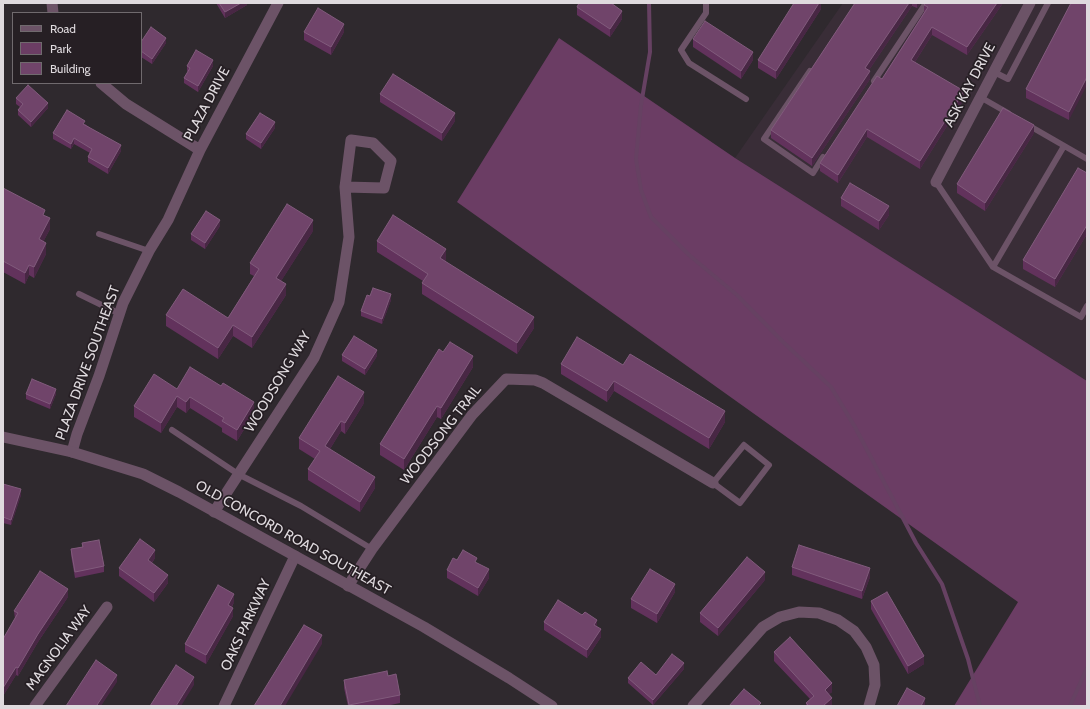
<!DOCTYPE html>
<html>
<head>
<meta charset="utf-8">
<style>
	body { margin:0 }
	#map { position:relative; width:1090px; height:709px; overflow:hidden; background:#2f292e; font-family:Cabin,sans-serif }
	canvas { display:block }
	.frame { position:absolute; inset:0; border:4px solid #dfdade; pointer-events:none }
	.legend { position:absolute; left:12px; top:12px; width:130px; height:72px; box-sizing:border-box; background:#261f24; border:1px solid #706a6e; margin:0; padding:5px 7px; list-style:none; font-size:12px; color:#dfdade }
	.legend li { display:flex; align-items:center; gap:8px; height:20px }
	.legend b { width:20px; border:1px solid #706a6e }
</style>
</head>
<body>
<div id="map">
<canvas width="1090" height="709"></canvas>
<div class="frame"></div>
<ul class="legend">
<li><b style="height:5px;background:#6c5367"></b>Road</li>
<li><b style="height:11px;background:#6b3d64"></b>Park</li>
<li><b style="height:11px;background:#70446a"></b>Building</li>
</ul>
</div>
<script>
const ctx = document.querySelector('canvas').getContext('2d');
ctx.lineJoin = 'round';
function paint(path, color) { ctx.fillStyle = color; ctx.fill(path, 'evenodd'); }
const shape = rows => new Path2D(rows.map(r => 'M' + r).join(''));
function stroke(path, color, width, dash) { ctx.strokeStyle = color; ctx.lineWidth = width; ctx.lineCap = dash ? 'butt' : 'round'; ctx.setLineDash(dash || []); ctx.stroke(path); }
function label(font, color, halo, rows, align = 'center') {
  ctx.font = font + ' Cabin,sans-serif'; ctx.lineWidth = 3.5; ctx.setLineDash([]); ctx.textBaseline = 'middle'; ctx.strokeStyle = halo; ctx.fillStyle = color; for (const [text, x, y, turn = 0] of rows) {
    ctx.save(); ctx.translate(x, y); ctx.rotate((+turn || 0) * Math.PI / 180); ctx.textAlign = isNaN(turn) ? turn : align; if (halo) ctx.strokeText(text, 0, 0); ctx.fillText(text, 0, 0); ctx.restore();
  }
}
const built = shape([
	[843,3,1087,3,1087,381,735,158]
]);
const green = shape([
	[559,38,735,158,1087,381,1087,706,954,706,1018,602,457,202]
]);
const stream = shape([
	[649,3,650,52,641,105,636,159,641,190,651,217,689,255,737,295,782,341,831,387,855,427,916,543,942,584,968,659,980,706],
	[1070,706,1087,668]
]);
const service = shape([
	[706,3,706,13,681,50,689,63,746,99],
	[810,71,764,139,813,173,823,157],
	[994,72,1008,79,1048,3],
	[874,81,926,3],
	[980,97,1008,113],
	[1028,125,1087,159],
	[936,182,993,267,1081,317,1087,306],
	[99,234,149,251],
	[993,267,1064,146],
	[79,294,120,314],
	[172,430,238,474,301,506,372,549],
	[744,445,769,465,740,503,713,483,744,445]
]);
const minor = shape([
	[52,3,53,13],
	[101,83,126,104,200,150],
	[936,182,1030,3],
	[72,452,77,434,99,376,123,303,149,251,168,220,200,150,278,3],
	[214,512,314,358,339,302,349,237,345,187,351,140,373,143,391,161,384,188,345,187],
	[348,586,372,549,472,415,506,379,535,380,543,383,713,483],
	[35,706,107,607],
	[224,706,295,556],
	[693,706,763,627,780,617,799,612,819,613,838,620,854,631,866,647,874,665,875,685,869,706]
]);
const tertiary = shape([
	[3,437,72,452,143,474,179,492,424,627,509,678,552,706]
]);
const wall = shape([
	[216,3,247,3,247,5,225,18],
	[821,3,821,9,776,79,758,68,758,60],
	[855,3,921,3,917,8,912,6,869,70,870,79,812,166,771,138,771,130],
	[1003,3,967,55,932,35,915,62,964,99,920,169,867,137,838,183,820,171,820,163,882,79,924,12,924,5],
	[1071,3,1069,120,1026,98,1026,89],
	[577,7,622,19,610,37,577,15],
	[304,32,344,32,331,55,304,40],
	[693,39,753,60,741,79,693,47],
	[141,42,166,43,152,64,141,57],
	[187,66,213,66,198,92,184,83,184,78,188,72,187,71],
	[380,94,455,121,442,141,380,102],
	[16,98,48,108,31,127,18,115,18,110,20,107,16,104],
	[85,124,121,151,108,174,88,162,88,157,90,153,74,144,71,149,53,139,53,133],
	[275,128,261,149,246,139,246,134],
	[1034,133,985,211,957,193,957,184],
	[1087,173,1087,234,1055,287,1023,269,1023,260],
	[3,188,45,216,50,229,43,242,46,254,34,278,29,275,25,284,3,272],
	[841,198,889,215,879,230,841,206],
	[220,226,205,249,191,240,191,234],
	[313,231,281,281,286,295,252,348,233,336,218,359,166,326,166,315,228,318,254,276,250,274,250,263],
	[377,241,446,260,445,261,534,328,517,354,422,294,422,283,423,281,377,252],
	[370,296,391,300,382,324,361,316,361,311],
	[443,352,473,367,441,419,437,417,404,470,380,455,380,444],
	[342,355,377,356,365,375,342,361],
	[561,364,623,365,725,422,709,449,614,391,607,402,561,374],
	[177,389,254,413,237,441,222,432,222,428,190,408,186,413,177,407,161,433,134,417,134,406],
	[26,394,56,394,50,409,26,399],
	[364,403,345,434,341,431,330,449,375,488,360,512,308,480,308,469,315,459,299,449,299,438],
	[3,484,21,495,11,525,3,523],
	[82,543,104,566,104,572,75,578,71,555,71,549,82,547],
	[155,558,152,563,168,583,154,602,119,576,119,568],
	[457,560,477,563,489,578,478,596,447,578,447,570],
	[792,567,870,577,862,599,792,575],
	[765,580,718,636,700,622,700,613],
	[675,592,657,623,631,608,631,599],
	[68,597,38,642,18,676,16,675,3,696,3,639,15,619,14,611],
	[871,601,924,664,908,674,871,609],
	[234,602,232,607,233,616,206,664,185,652,185,644],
	[582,615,597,626,601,637,587,658,544,630,544,622],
	[774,652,832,692,829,694,832,706,806,706,806,703,810,699,774,661],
	[684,669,653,705,628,683,628,678,656,675],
	[388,676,400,695,400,703,386,706,348,706,344,688,344,680]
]);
const shadedWall = shape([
	[241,3,247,3,247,5,225,18,225,12],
	[819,3,821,3,821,9,776,79,776,71],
	[909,3,912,3,912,6,865,76,865,68],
	[917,3,921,3,917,8],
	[997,3,1003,3,967,55,967,47],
	[622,11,622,19,610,37,610,29],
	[344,24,344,32,331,55,331,47],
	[932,27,932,35,911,68,911,60],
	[166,38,166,43,152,64,152,59],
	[753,52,753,60,741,79,741,71],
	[213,60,213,66,198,92,198,86],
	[870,71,870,79,812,166,812,158],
	[1087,77,1087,85,1069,120,1069,112],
	[964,91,964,99,920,169,920,161],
	[48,103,48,108,31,127,31,122],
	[455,113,455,121,442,141,442,133],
	[275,122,275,128,261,149,261,143],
	[1034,125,1034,133,985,211,985,203],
	[867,129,867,137,838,183,838,175],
	[74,138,74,144,71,149,71,144],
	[121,145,121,151,108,174,108,168],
	[889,206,889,215,879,230,879,221],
	[50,218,50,229,39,250,39,239],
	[220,220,220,226,205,249,205,243],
	[313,220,313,231,276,289,276,278],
	[1087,225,1087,234,1055,287,1055,279],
	[46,243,46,254,34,278,34,267],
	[446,249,446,260,440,269,440,258],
	[29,265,29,275,25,284,25,273],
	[286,284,286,295,252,348,252,337],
	[391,294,391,300,382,324,382,319],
	[534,317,534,328,517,354,517,343],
	[233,325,233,336,218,359,218,348],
	[377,350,377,356,365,375,365,369],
	[473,356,473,367,441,419,441,408],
	[614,381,614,391,607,402,607,391],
	[56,389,56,394,50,409,50,404],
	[364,392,364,403,345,434,345,423],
	[177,396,177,407,161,433,161,423],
	[190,397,190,408,186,413,186,402],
	[254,402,254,413,237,441,237,430],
	[437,406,437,417,404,470,404,459],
	[725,411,725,422,709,449,709,438],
	[341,421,341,431,325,457,325,446],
	[375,477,375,488,360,512,360,502],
	[21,489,21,495,11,525,11,520],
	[155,550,155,558,148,568,148,560],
	[870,568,870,577,862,599,862,591],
	[489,569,489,578,478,596,478,588],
	[765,572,765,580,718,636,718,628],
	[168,575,168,583,154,602,154,593],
	[675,584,675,592,657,623,657,614],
	[68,589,68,597,38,642,18,676,18,668,38,634],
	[234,594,234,602,228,613,228,605],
	[233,608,233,616,206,664,206,655],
	[597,620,597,628,594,625],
	[601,629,601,637,587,658,587,650],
	[322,635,322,644,285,706,280,706],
	[924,656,924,664,908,674,908,666],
	[684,663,684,669,653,705,653,700],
	[16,667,16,675,3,696,3,688],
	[117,675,117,682,101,706,97,706,97,705],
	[194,677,194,685,181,706,176,706],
	[832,683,832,692,825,698,825,690],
	[832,698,832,706,823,706],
	[925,698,925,706,921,706]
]);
const building = shape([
	[219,3,241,3,225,12,219,3],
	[579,3,611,3,622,11,610,29,577,7,579,3],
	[794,3,819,3,776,71,758,60,794,3],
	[855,3,909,3,865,68,870,71,812,158,771,130,855,3],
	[926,3,997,3,967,47,932,27,911,60,964,91,920,161,867,129,838,175,820,163,877,76,882,79,928,7,924,5,926,3],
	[1071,3,1087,3,1087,77,1069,112,1026,89,1071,3],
	[318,8,344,24,331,47,304,32,318,8],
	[705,21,753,52,741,71,693,39,705,21],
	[151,27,166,38,152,59,141,51,141,42,151,27],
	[196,50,213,60,198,86,184,78,190,68,187,66,196,50],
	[393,74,455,113,442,133,380,94,393,74],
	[28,85,48,103,31,122,18,110,23,104,16,98,28,85],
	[1003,108,1034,125,985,203,957,184,1003,108],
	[67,110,85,121,83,124,121,145,108,168,88,157,92,149,74,138,71,144,53,133,67,110],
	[260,113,275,122,261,143,246,134,260,113],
	[1078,168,1087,173,1087,225,1055,279,1023,260,1078,168],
	[850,183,889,206,879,221,841,198,850,183],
	[3,188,45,210,43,215,50,218,39,239,46,243,34,267,29,265,25,273,3,261,3,188],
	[287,204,313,220,276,278,286,284,252,337,233,325,218,348,166,315,183,289,228,318,259,269,250,263,287,204],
	[206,211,220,220,205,243,191,234,206,211],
	[393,215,446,249,440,258,534,317,517,343,422,283,428,274,377,241,393,215],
	[373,288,391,294,382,319,361,311,367,295,370,296,373,288],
	[354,336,377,350,365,369,342,355,354,336],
	[577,337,623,365,630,354,725,411,709,438,614,381,607,391,561,364,577,337],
	[450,342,473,356,441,408,437,406,404,459,380,444,439,349,443,352,450,342],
	[190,367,221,386,223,383,254,402,237,430,222,421,224,418,190,397,186,402,177,396,161,423,134,406,154,374,177,389,190,367],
	[338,376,364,392,345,423,341,421,325,446,375,477,360,502,308,469,320,451,299,438,338,376],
	[32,379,56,389,50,404,26,394,32,379],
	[3,484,21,489,11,520,3,517,3,484],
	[140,539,155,550,148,560,168,575,154,593,119,568,140,539],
	[99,540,104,566,75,572,71,549,83,547,82,543,99,540],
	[799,545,870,568,862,591,792,567,799,545],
	[463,550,477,558,475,562,489,569,478,588,447,570,453,558,457,560,463,550],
	[747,557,765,572,718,628,700,613,747,557],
	[650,569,675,584,657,614,631,599,650,569],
	[40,571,68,589,38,634,18,668,16,667,3,688,3,639,18,613,14,611,40,571],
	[218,585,234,594,228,605,233,608,206,655,185,644,218,585],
	[887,592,924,656,908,666,871,601,887,592],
	[558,600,582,615,585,612,597,620,594,625,601,629,587,650,544,622,558,600],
	[304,625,322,635,280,706,254,706,304,625],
	[790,637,832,683,825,690,832,698,823,706,809,706,806,703,814,696,774,652,790,637],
	[672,654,684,663,653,700,628,678,641,662,656,675,672,654],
	[96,660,117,675,97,705,98,705,98,706,66,706,96,660],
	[176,665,194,677,176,706,150,706,176,665],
	[387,671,388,676,396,674,400,695,349,705,344,680,387,671],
	[907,688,925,698,921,706,897,706,907,688],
	[744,689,761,703,758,706,729,706,744,689]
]);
const streetNames = [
	["ASK KAY DRIVE",970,85,-62],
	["PLAZA DRIVE",207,104,-62],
	["PLAZA DRIVE SOUTHEAST",88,363,-70],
	["WOODSONG WAY",278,382,-59],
	["WOODSONG TRAIL",441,435,-52],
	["OLD CONCORD ROAD SOUTHEAST",293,538,29],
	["OAKS PARKWAY",246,625,-65],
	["MAGNOLIA WAY",59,648,-54]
];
paint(built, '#392d37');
paint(green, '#6b3d64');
stroke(stream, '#664162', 4);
stroke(service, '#6c5367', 6);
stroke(minor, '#6c5367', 11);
stroke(tertiary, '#6c5367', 11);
paint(wall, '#62325c');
paint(shadedWall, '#482744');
paint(building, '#70446a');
stroke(building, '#815b7c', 1);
label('14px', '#dfdade', '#261f24', streetNames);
</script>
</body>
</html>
